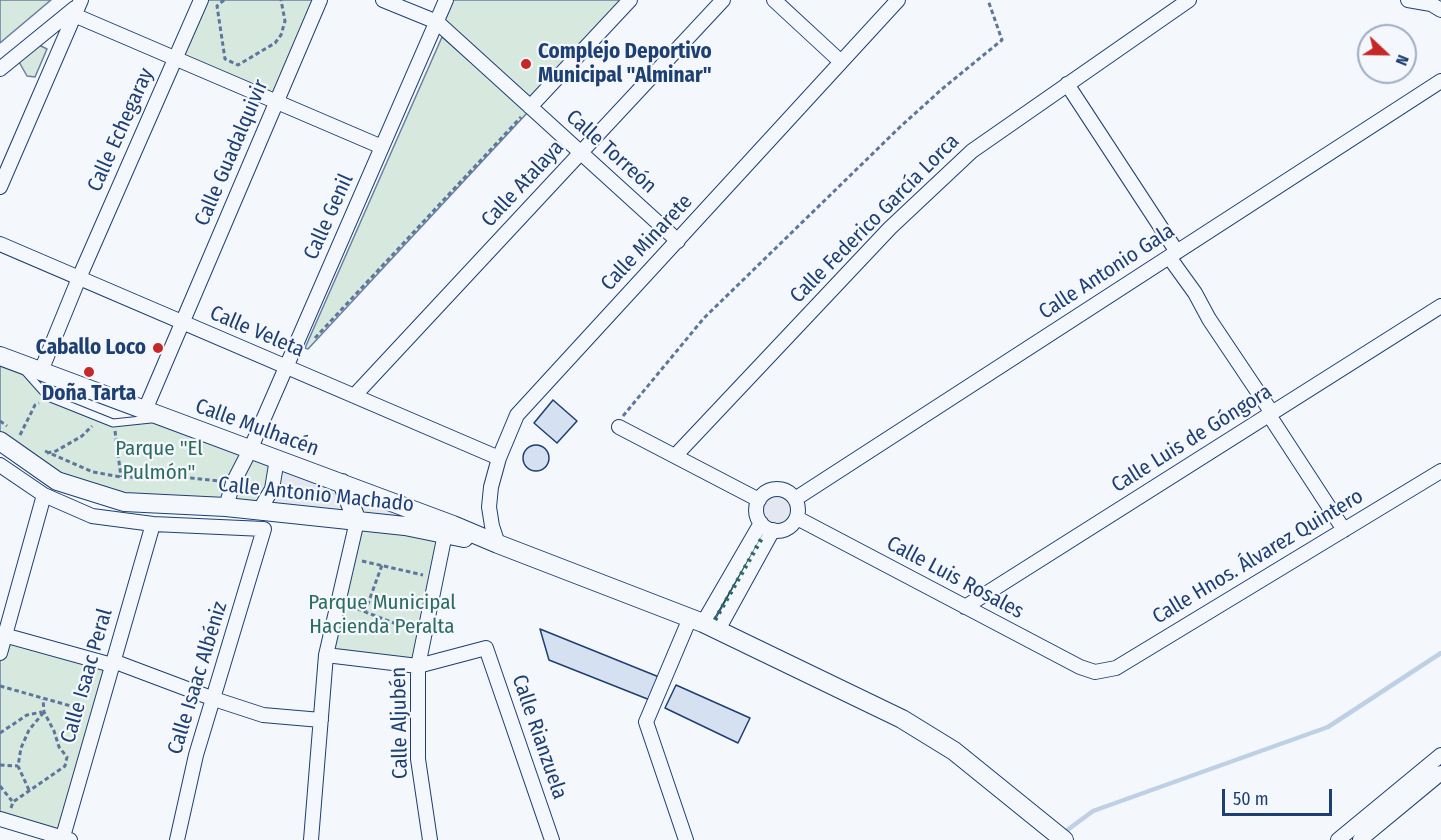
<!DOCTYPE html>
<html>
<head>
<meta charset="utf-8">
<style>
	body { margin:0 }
	#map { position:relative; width:1441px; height:840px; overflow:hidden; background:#f4f7fb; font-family:"Fira Sans Condensed",sans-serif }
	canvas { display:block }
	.north { position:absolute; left:1357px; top:24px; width:60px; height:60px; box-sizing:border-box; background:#f4f7fb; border:2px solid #9eadc5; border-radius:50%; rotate:112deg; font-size:16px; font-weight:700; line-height:24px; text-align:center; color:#1d3f73 }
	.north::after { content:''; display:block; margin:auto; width:21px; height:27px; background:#c62828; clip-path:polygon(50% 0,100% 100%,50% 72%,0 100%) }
	.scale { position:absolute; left:1222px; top:789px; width:110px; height:27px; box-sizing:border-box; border:3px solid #1d3f73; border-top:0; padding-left:8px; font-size:18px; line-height:21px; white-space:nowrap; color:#1d3f73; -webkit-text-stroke:4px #f4f7fb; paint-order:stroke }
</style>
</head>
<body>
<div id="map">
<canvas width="1441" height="840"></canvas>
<div class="north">N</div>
<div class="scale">50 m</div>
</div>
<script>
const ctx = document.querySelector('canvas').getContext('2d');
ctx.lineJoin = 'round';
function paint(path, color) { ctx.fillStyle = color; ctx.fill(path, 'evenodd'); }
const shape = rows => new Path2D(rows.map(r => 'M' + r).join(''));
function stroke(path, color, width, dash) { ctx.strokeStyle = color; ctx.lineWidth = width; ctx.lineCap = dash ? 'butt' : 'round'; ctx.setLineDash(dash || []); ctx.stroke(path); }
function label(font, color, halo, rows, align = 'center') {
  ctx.font = font + ' "Fira Sans Condensed",sans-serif'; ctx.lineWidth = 4.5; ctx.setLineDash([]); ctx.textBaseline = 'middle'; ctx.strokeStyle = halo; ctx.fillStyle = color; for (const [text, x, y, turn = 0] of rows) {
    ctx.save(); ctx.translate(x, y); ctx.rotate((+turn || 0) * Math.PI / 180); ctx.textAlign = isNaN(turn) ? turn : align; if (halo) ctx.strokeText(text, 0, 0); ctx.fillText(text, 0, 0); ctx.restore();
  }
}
const green = shape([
	[0,0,51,0,0,43,0,0],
	[201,0,320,0,276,102,176,57,201,0],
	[446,0,630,0,530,107,437,22,446,0],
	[442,37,528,112,308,349,305,348,442,37],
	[39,45,47,49,35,77,27,76,19,62,39,45],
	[0,356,16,362,48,397,113,423,163,417,277,459,259,511,124,502,57,481,0,441,0,356],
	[357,521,445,534,418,666,326,655,357,521],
	[5,636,112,665,63,838,0,819,0,654,5,636]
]);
const parking = shape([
	[277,459,453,525,259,511,277,459],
	'762 509a16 16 0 1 1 32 0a16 16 0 1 1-32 0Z'
]);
const stream = shape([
	[1062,834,1093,811,1328,727,1441,653]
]);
const building = shape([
	[553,400,577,421,557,443,534,423,553,400],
	'523 458a13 13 0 1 1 26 0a13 13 0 1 1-26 0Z',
	[540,629,659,677,650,700,549,660,540,629],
	[676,685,750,718,738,743,665,708,676,685]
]);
const path = shape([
	[224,0,217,6,225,59,238,65,275,43,281,35,285,21,281,0],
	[315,338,521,117],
	[623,416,704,318,900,127,942,89,1002,40,988,0],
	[0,421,7,426],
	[115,431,121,477],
	[20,435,35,405,39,403],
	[45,451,93,472,121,477,191,478,220,481],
	[47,453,56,451,82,436,92,426],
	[362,561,423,575],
	[350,606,412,630],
	[365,612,382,565],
	[0,686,85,710],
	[0,733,27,715,42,712],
	[0,765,18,766],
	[0,786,12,801],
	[29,790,18,766,21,748,29,730,44,712],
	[11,808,13,802,65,766,67,757,59,747,54,731,44,712,43,699]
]);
const lane = shape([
	[24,370,48,397,113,423,151,419]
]);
const street = shape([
	[383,0,437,22,678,241],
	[774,0,841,62],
	[1408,0,1431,4,1441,10],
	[74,15,382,147],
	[0,69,75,8],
	[1067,84,1177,252],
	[530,107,630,0],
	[0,187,81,0],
	[0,244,499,458],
	[1169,257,1195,293,1209,319,1272,413],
	[41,371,79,278,201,0],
	[354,396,723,0],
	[145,410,320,0],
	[1269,415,1344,530],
	[619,427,759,500],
	[675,456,890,228,972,151,1189,0],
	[0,465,44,495,92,516,153,524,264,529,196,755,177,840],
	'756 510a21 21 0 1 1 42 0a21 21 0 1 1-42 0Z',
	[795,499,1441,81],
	[226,507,233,483,250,450,446,0],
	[259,511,272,489,277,459],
	[797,518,1080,667,1095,672,1116,668,1441,471],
	[498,544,492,526,489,507,491,487,499,458,517,415,898,0],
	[965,607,1441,306],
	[703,623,761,523],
	[718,630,773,530],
	[0,634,112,665],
	[0,653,44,495],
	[326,655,418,666,486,648,552,840],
	[113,661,214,699,263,715,321,720],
	[0,819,70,840],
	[62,840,153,524],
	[311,840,326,655,357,521],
	[430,840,418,759,418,666,445,534],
	[686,840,646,722,690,618],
	[1338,840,1441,755],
	[1360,840,1441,773]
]);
const secondary = shape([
	[0,356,453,525,498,544,703,623,902,719,954,751,1064,840],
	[0,441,57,481,124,502,226,507,405,526,464,538],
	[342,483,357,521]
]);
const hedge = shape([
	[715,620,763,536]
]);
const markers = [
	[526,64,6,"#c62828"],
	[158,348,6,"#c62828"],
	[89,372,6,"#c62828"]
];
const poiNames = [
	["Complejo Deportivo",538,52],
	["Municipal \"Alminar\"",538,76],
	["Caballo Loco",146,348,"right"],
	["Doña Tarta",89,394,"center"]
];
const streetNames = [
	["Calle Echegaray",121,130,-66],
	["Calle Torreón",611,152,42],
	["Calle Guadalquivir",232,153,-67],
	["Calle Atalaya",523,184,-47],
	["Calle Genil",329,217,-66],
	["Calle Federico García Lorca",875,219,-45],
	["Calle Minarete",647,243,-47],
	["Calle Antonio Gala",1107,272,-33],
	["Calle Veleta",257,332,23],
	["Calle Mulhacén",257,428,20],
	["Calle Luis de Góngora",1192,439,-32],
	["Calle Antonio Machado",316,495,6],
	["Calle Hnos. Álvarez Quintero",1258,557,-31],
	["Calle Luis Rosales",955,578,28],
	["Calle Isaac Peral",87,676,-74],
	["Calle Isaac Albéniz",198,678,-73],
	["Calle Aljubén",400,723,-91],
	["Calle Rianzuela",539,737,71]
];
const parkNames = [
	["Parque \"El",159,449],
	["Pulmón\"",159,473],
	["Parque Municipal",382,603],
	["Hacienda Peralta",382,627]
];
paint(green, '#d7e8df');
stroke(green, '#687fa3', 1.5);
paint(parking, '#e3e8f0');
stroke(parking, '#687fa3', 1.5);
stroke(stream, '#bed0e5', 4.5);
paint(building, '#d5e0f0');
stroke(building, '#1d3f73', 1.5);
stroke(lane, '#1d3f73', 9);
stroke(street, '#1d3f73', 16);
stroke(secondary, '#1d3f73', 20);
stroke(path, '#5e769c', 3, [4.5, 3]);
stroke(lane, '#f4f7fb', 7);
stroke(street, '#f4f7fb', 14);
stroke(secondary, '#f4f7fb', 18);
stroke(hedge, '#2c6c60', 4.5, [3, 4.5]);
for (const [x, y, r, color] of markers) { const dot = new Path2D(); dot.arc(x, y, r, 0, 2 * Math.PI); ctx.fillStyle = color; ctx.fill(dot); stroke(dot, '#f4f7fb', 2); }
label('bold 21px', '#1d3f73', '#f4f7fb', poiNames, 'left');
label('21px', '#1d3f73', '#f4f7fb', streetNames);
label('21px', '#2c6c60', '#f4f7fb', parkNames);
</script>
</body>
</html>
